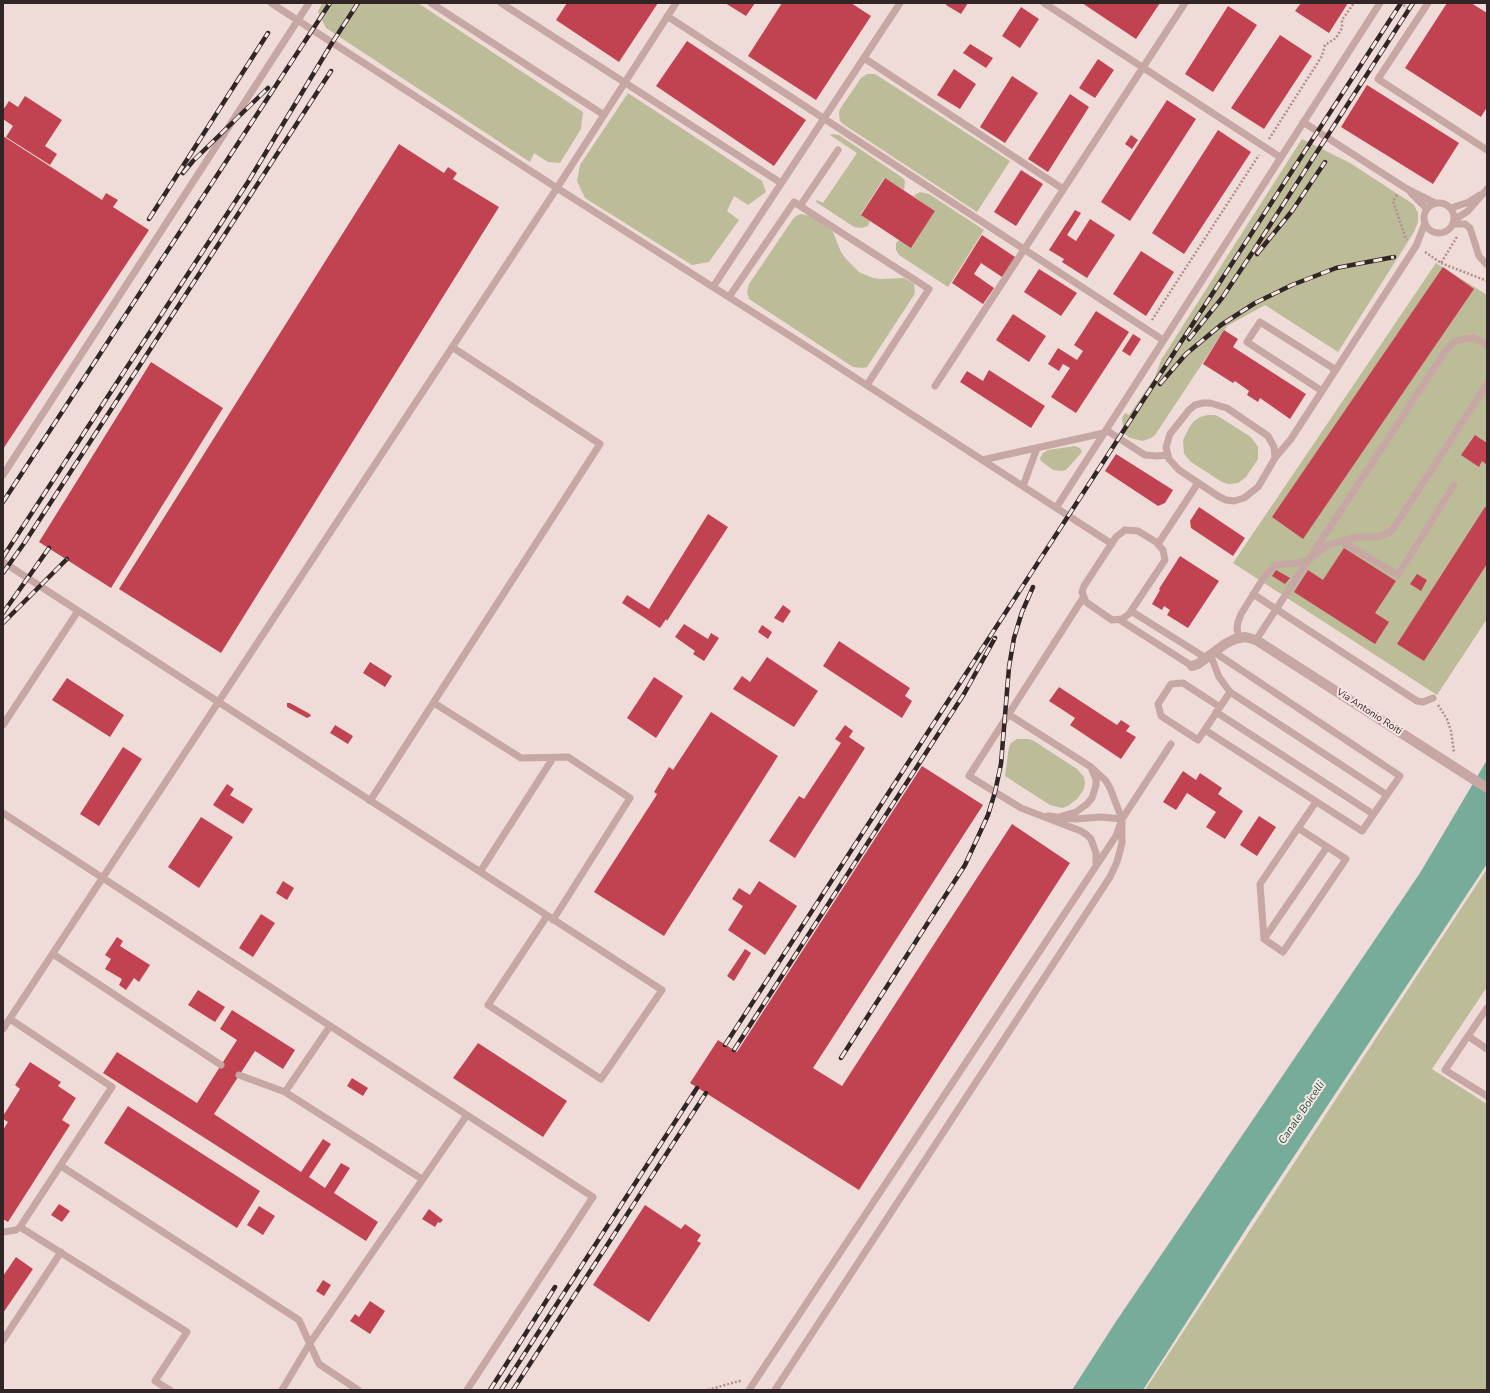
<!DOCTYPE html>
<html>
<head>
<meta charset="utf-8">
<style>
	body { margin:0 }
	#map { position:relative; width:1490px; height:1393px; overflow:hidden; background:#efdbd7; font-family:"Nunito Sans",sans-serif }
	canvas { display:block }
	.frame { position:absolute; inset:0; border:4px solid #322526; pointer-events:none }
</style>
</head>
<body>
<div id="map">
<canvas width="1490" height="1393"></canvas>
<div class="frame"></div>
</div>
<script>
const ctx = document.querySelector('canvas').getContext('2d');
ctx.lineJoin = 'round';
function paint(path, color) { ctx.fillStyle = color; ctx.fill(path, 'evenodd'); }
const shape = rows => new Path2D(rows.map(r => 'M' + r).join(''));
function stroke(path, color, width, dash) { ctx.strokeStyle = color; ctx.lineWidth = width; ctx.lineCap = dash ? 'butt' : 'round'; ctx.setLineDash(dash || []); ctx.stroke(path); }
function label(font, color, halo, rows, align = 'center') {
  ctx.font = font + ' "Nunito Sans",sans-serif'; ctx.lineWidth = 4; ctx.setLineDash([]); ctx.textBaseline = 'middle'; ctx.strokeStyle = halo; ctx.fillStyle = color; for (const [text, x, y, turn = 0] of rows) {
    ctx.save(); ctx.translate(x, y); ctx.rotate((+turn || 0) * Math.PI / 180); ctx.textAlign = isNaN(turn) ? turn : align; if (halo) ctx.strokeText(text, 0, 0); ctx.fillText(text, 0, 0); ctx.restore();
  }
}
const green = shape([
	[322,3,418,3,583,112,581,129,560,163,548,162,534,153,530,162,326,28,318,12],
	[867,74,875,74,1010,161,977,212,843,124,840,121,839,113,840,109,861,78],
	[628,93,762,181,766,192,748,205,734,196,727,211,739,220,709,262,692,265,585,198,577,181,580,165],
	[833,134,839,135,903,178,905,181,904,190,884,178,861,214,870,221,868,226,862,228,854,227,816,202,817,200,823,203,857,153,830,135],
	[1302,139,1350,163,1410,202,1414,205,1418,213,1418,222,1414,232,1338,352,1265,305,1227,326,1155,435,1151,438,1143,441,1130,438,1124,433,1122,418,1125,413,1129,415,1155,377,1161,360],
	[920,192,929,194,984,230,948,287,899,255,896,250,896,243,899,240,912,247,935,211,913,196],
	[801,214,810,216,830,229,833,232,841,252,846,259,859,272,873,278,881,279,904,278,914,284,915,292,914,295,867,367,863,368,853,367,749,299,747,292,749,284,793,219,796,216],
	[1436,263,1487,295,1487,619,1437,695,1233,563],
	[1208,415,1215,415,1221,418,1251,437,1258,447,1258,459,1246,477,1238,483,1228,484,1222,482,1191,462,1184,454,1183,440,1189,428,1194,421,1200,417],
	[1075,446,1080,448,1082,452,1066,470,1062,471,1053,470,1041,461,1040,458,1043,453,1048,450],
	[1017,739,1029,739,1034,741,1077,769,1084,777,1085,783,1084,789,1077,799,1068,806,1062,808,1050,805,1005,776,1009,747,1011,743],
	[1487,869,1487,987,1432,1069,1487,1104,1487,1390,1145,1390]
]);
const water = shape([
	[1487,760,1487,864,1248,1226,1143,1390,1072,1390,1115,1323,1420,873]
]);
const building = shape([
	[567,3,658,3,619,62,556,20],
	[725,3,755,3,746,16],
	[782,3,851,3,871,16,816,100,748,56],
	[947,3,968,3,961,14,946,5],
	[1082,3,1160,3,1136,39],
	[1301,3,1348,3,1329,33,1295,11],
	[1447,3,1471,3,1487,13,1487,107,1481,117,1405,68],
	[1228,6,1257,25,1213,92,1185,74],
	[1021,7,1039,19,1020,48,1002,36],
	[1280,35,1312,56,1264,129,1231,108],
	[687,41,806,120,774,166,656,86],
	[970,44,993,58,986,68,963,53],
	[1098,59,1114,70,1095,98,1079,88],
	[954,69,976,84,960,109,937,95],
	[1012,76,1038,93,1005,143,980,127],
	[1367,85,1459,143,1433,184,1341,127],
	[1070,94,1089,107,1048,172,1028,159],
	[25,96,62,120,45,146,57,154,50,165,6,137,13,126,3,119,3,110,9,101,18,107],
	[1167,100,1196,119,1130,221,1101,202],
	[1218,130,1251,152,1184,254,1152,233],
	[1131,135,1138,140,1132,149,1125,144],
	[3,136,102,200,106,193,118,200,113,207,149,230,3,449],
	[399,144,444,173,448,167,457,173,453,179,499,207,221,653,119,589],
	[1021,170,1043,184,1016,226,994,212],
	[885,178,935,211,911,248,861,215],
	[1075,210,1081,213,1067,235,1076,241,1090,219,1115,235,1087,278,1062,262,1064,259,1049,250],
	[982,235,1015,257,1002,277,981,263,974,274,994,288,983,304,952,283],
	[1141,251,1174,272,1146,316,1113,294],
	[1443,267,1474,289,1303,539,1272,517],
	[1039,269,1077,293,1061,316,1024,292],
	[1096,311,1129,332,1076,413,1051,397,1070,368,1063,364,1059,371,1048,364,1058,348,1077,360,1083,351,1074,345],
	[1013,314,1046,336,1029,362,996,340],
	[1224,330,1238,339,1233,347,1306,394,1290,419,1260,398,1258,402,1247,395,1249,391,1235,381,1233,383,1203,364],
	[1133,334,1141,339,1130,356,1122,351],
	[151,362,223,408,111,588,39,542],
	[989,370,1045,406,1031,428,960,382,967,371,983,381],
	[1475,435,1487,443,1487,465,1482,461,1479,467,1461,455],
	[1116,454,1173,490,1165,503,1158,506,1105,471],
	[1199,507,1245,538,1233,556,1191,528,1190,521],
	[1485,507,1487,508,1487,564,1424,661,1397,644],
	[708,514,728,527,667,621,666,619,660,628,622,603,627,595,649,609],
	[1344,548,1396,581,1375,613,1389,622,1375,644,1294,592,1308,570,1323,580],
	[1180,556,1219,581,1188,628,1167,615,1170,610,1164,606,1162,610,1152,604,1160,590,1159,589],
	[1276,570,1290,578,1285,584,1272,576],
	[1417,574,1427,580,1421,591,1410,584],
	[783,605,791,611,783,623,774,618],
	[684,624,708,639,711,633,719,638,704,661,693,654,695,651,675,637],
	[762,625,772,632,768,639,758,632],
	[839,641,910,688,905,696,912,701,902,718,823,666],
	[767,657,818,691,794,727,733,689,742,676,750,682],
	[370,662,392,676,385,687,363,673],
	[654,677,683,696,656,738,627,718],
	[67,678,124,715,110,737,52,700],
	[1059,687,1117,725,1121,720,1130,726,1126,731,1136,737,1121,759,1070,725,1075,718,1049,701],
	[287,703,290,703,310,714,311,716,307,718,287,707],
	[711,712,778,756,664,936,594,892,656,796,657,794,654,792,669,767,673,770],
	[335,725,353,736,348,744,330,733],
	[845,725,853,731,849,737,865,748,795,858,769,841,799,796,804,799,841,743,835,739],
	[123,747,142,759,99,826,80,814],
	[922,766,983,805,813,1068,842,1086,1012,824,1070,863,859,1190,690,1083,718,1040,737,1052],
	[1183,771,1196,780,1200,773,1222,788,1218,794,1243,811,1225,839,1206,827,1216,812,1187,793,1176,810,1163,802],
	[227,784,234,789,230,795,253,809,243,824,213,805],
	[1259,816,1276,827,1257,856,1240,845],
	[201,817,233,837,199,888,168,867],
	[283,881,294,888,287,900,276,893],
	[759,881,797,906,765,955,728,930,743,906,732,899,739,888,750,895],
	[261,914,275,923,253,957,239,948],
	[117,937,123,941,120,946,150,965,139,982,134,978,126,990,119,985,122,979,105,969,111,959,105,955],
	[745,949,751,953,734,981,727,976],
	[198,990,225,1007,215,1022,188,1005],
	[232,1010,295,1050,283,1069,255,1051,214,1114,301,1172,323,1139,331,1144,309,1177,325,1188,341,1163,350,1168,334,1193,378,1222,366,1241,103,1073,117,1052,197,1103,237,1040,220,1029],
	[478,1043,567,1101,543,1137,453,1078],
	[30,1062,61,1082,58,1086,76,1098,62,1120,70,1125,8,1222,3,1219,3,1130,8,1122,3,1119,3,1116,20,1089,15,1085],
	[352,1078,368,1088,363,1096,347,1086],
	[128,1106,260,1191,237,1228,104,1143],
	[59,1204,70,1211,62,1222,51,1215],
	[645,1205,681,1229,685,1224,701,1235,697,1241,701,1243,649,1322,593,1285],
	[259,1206,275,1216,263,1235,247,1225],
	[429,1209,443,1220,440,1223,438,1222,435,1227,422,1219],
	[16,1257,33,1269,3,1313,3,1276],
	[323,1280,331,1285,324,1296,316,1291],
	[370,1301,385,1311,370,1334,350,1321,355,1314,359,1317]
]);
const path = shape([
	[1400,3,1411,10],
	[1269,139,1322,56,1325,45,1336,38,1342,28,1342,20,1354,3],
	[1397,195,1393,201,1406,239,1407,240],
	[1425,252,1441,263,1458,235],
	[1441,263,1487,281],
	[1152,320,1259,155],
	[1438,705,1447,719,1451,731,1454,753],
	[708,1390,739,1381,742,1382]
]);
const lane = shape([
	[271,3,557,188,817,353,1112,544],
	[431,3,604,115],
	[501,3,781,183],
	[1044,3,1280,157],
	[1428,3,1378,79,1487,150],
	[667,16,1163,340],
	[864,58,1063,189],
	[1303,122,1407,189,1435,203],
	[1411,193,1427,209],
	'1424 218a15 15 0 1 1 30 0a15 15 0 1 1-30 0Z',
	[800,206,838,150],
	[1451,208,1469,202,1480,195],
	[1454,220,1468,211,1487,189],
	[1453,224,1465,224,1470,228,1479,256,1487,265],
	[713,287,900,3],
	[729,297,794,202,800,206,929,289,867,385],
	[935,386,1185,3],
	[1322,391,1247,342,1260,322,1336,370],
	[1203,403,1210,403,1227,408,1268,436,1274,447,1275,458,1271,465,1258,487,1244,498,1234,501,1226,500,1218,496,1179,470,1169,459,1166,447,1170,434,1189,410,1195,405,1203,403],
	[1106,430,1145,455,1157,456,1168,455],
	[1275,458,1291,439,1416,246,1425,223],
	[982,460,1104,433],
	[3,475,309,3],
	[1023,486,1037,448],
	[1056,508,1380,3],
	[1125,530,1138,531,1156,542,1163,550,1165,560,1129,614,1122,619,1112,620,1086,602,1082,592,1084,586,1116,537,1125,530],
	[1341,541,1398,575,1454,485],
	[1158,544,1198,483],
	[3,562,662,990,601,1079,488,1005,547,916],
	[1253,594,1417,701,1423,702,1433,698],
	[1083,598,969,776,1021,808,1081,831,1087,835,1091,839,1096,853,1096,864],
	[1131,611,1206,658],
	[1120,620,1192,666],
	[1239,638,1237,629,1238,622,1241,614,1264,577,1275,565,1298,563,1309,560,1328,545,1341,541,1358,537,1378,537,1389,533,1395,526,1487,384],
	[1256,640,1446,350,1454,342,1464,339,1474,338,1483,342,1487,346],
	[1210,654,1219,677,1230,692],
	[434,703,521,758,568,757,630,798,553,920],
	[1220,707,1183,683,1171,684,1158,704,1161,716,1198,740,1230,692,1387,795],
	[1216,712,1373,814],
	[3,725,78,611],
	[1205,730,1362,831,1400,776,1214,652],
	[370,801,600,444,452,347],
	[3,813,467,1115],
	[1048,816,1075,819,1101,817,1122,819],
	[1062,816,1076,812,1087,804,1092,798,1096,785,1096,779,1092,770],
	[1298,828,1346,859,1283,952,1264,939,1260,884,1296,831,1316,802],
	[480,872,553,758],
	[1264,939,1327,847],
	[53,954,221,1065],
	[1487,1008,1445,1070,1487,1096],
	[3,1029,557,188,676,3],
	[1468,1036,1487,1049],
	[239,1075,285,1092,422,1179],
	[285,1092,330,1026],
	[61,1166,299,1320,319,1364,358,1390],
	[20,1227,187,1332,155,1381,170,1390],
	[3,1232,16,1230,20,1227,112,1087,10,1019],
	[3,1340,61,1252],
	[282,1390,310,1343,467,1115,593,1197,467,1390],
	[749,1390,1116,836,1122,819,1171,744],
	[775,1390,1110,877,1117,862,1122,843,1122,819,1110,788,1106,781,1091,767,1008,714]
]);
const street = shape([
	[1192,666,1198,664,1225,644,1235,639,1245,637,1256,640,1487,788]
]);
const rail = shape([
	[183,173,193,161,268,88],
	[149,219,268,33],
	[1257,254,1292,211,1325,162],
	[1189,339,1222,298,1252,253,1413,3],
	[1160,384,1186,354,1221,325,1255,303,1292,285,1336,268,1394,257],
	[3,502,330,3],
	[3,557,248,182,332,43,358,3],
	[3,573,25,542,331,71],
	[3,613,49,548],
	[3,623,67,559],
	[725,1045,1401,3],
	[734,1050,964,694,995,638],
	[841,1058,965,865,988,815,995,792,1001,764,1009,667,1014,638,1022,612,1033,587],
	[490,1390,555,1287],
	[501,1390,697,1088],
	[513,1390,706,1093]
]);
const streetNames = [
	["Via Antonio Roiti",1369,712,33]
];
const waterNames = [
	["Canale Boicelli",1302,1113,-56]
];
paint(green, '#bdbc98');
paint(water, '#77ab9a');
paint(building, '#c14352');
stroke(path, '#b2908e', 2.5, [2, 2]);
stroke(lane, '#c6a7a4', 7);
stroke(street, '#c6a7a4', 10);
stroke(rail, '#322526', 4.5);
stroke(rail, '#f8e6e2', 3, [9]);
label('10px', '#322526', '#f8e6e2', streetNames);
label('italic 11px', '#1d5142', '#f8e6e2', waterNames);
</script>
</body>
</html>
